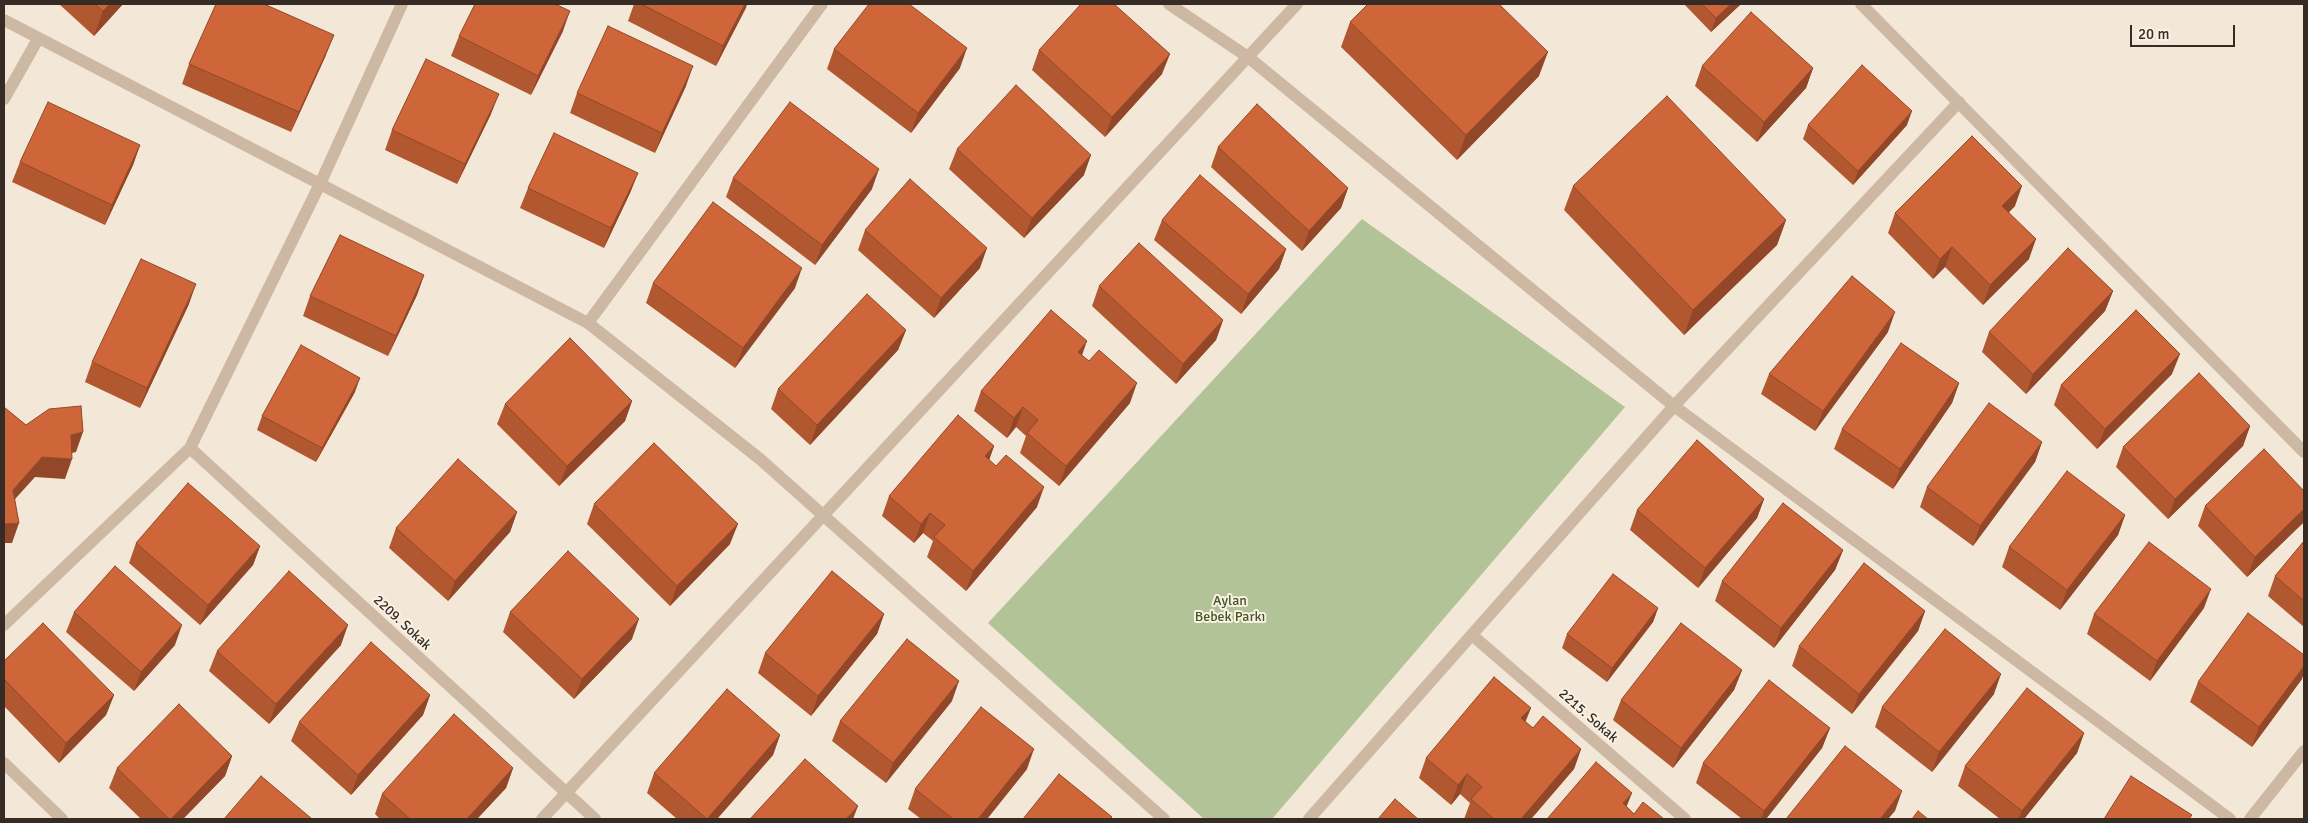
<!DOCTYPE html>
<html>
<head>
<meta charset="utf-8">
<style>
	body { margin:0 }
	#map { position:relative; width:2308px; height:823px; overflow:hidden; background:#f3e8d8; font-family:Signika,sans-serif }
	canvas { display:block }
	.frame { position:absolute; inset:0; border:5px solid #362c25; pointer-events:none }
	.scale { position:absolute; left:2130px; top:25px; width:105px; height:22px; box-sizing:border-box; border:2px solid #362c25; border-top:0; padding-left:6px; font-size:15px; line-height:18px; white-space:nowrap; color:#362c25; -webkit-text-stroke:4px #faf1e4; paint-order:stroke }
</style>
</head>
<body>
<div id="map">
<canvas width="2308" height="823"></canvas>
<div class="frame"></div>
<div class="scale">20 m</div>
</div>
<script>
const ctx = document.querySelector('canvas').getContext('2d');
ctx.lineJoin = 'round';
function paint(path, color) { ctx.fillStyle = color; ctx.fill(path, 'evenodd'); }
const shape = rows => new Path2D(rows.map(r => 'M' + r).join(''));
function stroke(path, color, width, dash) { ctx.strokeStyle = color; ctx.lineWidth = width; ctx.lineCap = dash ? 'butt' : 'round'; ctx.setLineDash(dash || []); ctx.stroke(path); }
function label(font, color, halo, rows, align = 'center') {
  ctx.font = font + ' Signika,sans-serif'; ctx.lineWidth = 4; ctx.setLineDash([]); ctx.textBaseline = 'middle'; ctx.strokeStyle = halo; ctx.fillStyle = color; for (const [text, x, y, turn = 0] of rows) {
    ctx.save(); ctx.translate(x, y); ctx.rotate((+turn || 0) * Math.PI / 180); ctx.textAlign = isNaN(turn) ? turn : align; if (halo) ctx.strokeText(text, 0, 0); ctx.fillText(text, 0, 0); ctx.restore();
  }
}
const green = shape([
	[1362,219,1625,407,1272,819,1204,819,988,623]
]);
const street = shape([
	[1169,4,1248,57,1674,406,2230,819],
	[1861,4,2304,452],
	[4,20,588,323,760,459,1164,819],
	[4,99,38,39],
	[588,323,822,4],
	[190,448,595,819],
	[4,625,190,448,320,184,402,4],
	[1472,635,1685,819],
	[4,763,62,819],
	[542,819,1297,4],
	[1309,819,1674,406,1959,102],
	[2250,819,2304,751]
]);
const wall = shape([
	[59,4,123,4,94,36],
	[634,4,747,4,716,66,628,21],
	[1684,4,1741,4,1711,32],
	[1350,22,1539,76,1457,160,1341,47],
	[563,31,531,95,451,56,459,36],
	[834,49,960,68,911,133,827,69],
	[1039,50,1162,74,1105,137,1032,70],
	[326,55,291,132,182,84,189,64],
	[1702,66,1813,68,1806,88,1757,142,1695,86],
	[686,86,655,153,570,113,577,93],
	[491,114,457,184,385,150,392,130],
	[1808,125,1907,125,1853,185,1803,139],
	[140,145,133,165,105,225,12,182,20,162],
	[1218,147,1348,188,1341,208,1302,251,1211,167],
	[957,149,1084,175,1024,238,949,169],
	[638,173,630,193,604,248,520,208,528,188],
	[733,178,872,189,815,265,726,197],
	[1573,186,1786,220,1777,245,1684,335,1564,210],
	[2015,206,2009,212,2029,259,1983,305,1945,267,1933,279,1888,233,1895,213],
	[1162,220,1286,249,1279,269,1241,314,1154,240],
	[865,230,980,268,934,318,858,250],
	[424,275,417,295,388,356,303,316,310,296],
	[653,283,795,288,735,368,646,303],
	[1099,286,1223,320,1216,340,1176,384,1092,306],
	[2113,291,2105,311,2026,394,1982,352,1989,332],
	[189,304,140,408,85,382,92,362],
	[906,330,898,350,810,445,771,409,778,389],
	[1888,332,1815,431,1761,394,1769,374],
	[1082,355,1130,403,1059,486,1020,453,1026,436,1016,427,1007,438,974,411,981,391],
	[2172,374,2097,449,2054,405,2061,385],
	[1959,383,1952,403,1893,489,1834,449,1842,429],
	[355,392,316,462,257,430,262,416],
	[632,401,625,421,559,486,497,424,505,404],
	[2250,426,2243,446,2168,519,2116,467,2123,447],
	[2042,442,2035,462,1973,546,1920,507,1927,487],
	[994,446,989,460,1037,507,966,591,927,557,933,541,923,533,914,543,882,516,889,496],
	[2304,491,2304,522,2247,577,2198,526,2205,506],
	[1764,499,1757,518,1698,588,1630,530,1637,510],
	[594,504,730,544,670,606,587,524],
	[517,512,510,532,448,601,389,548,396,528],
	[2125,515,2118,535,2060,610,2002,567,2009,547],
	[2304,541,2304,627,2268,596,2275,576],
	[136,543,260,546,253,565,200,625,129,563],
	[1843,550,1835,570,1774,648,1715,601,1722,581],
	[1658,608,1653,622,1607,682,1562,648,1567,634],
	[2204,608,2150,681,2087,634,2094,614],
	[1925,611,1918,631,1852,714,1792,666,1799,646],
	[74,612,175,645,134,691,66,632],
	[510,612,632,639,574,699,503,632],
	[884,614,877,634,811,716,758,673,765,653],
	[341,645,269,724,209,671,217,651],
	[4,661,114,695,106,715,59,763,4,706],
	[1742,670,1734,690,1673,768,1613,720,1621,700],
	[2302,679,2252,747,2190,702,2198,682],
	[1994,694,1932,772,1875,727,1882,707],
	[430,695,423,715,351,795,291,741,299,722],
	[952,701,886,783,832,741,840,721],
	[1525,722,1533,728,1581,749,1574,769,1531,819,1464,819,1470,803,1460,794,1451,805,1419,778,1426,758],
	[1830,728,1822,748,1766,819,1742,819,1696,783,1703,763],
	[2084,733,2077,753,2024,819,2000,819,1958,786,1965,766],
	[780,735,773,755,717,819,677,819,647,793,654,773],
	[232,756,225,776,183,819,141,819,109,788,117,768],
	[513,768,506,788,477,819,380,819,375,814,382,794],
	[1027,769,987,819,921,819,908,809,915,789]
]);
const shadedWall = shape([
	[110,4,123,4,94,36,103,11],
	[745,4,747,4,746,8,716,66,723,46],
	[1731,4,1741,4,1711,32,1716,18],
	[570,11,563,31,531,95,538,76],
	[334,35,326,55,291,132,299,112],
	[967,48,960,68,911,133,918,113],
	[1548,52,1539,76,1457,160,1466,135],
	[1170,54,1162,74,1105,137,1112,117],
	[693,66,686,86,655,153,662,133],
	[1813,68,1806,88,1757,142,1764,122],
	[499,94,491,114,457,184,465,164],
	[1912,111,1907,125,1853,185,1858,171],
	[140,145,133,165,105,225,112,205],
	[1091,155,1084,175,1024,238,1032,218],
	[879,169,872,189,815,265,822,245],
	[638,173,630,193,604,248,611,228],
	[2022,186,2015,206,1995,226,2002,206],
	[1348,188,1341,208,1302,251,1309,231],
	[1786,220,1777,245,1684,335,1693,310],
	[2036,239,2029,259,1983,305,1990,285],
	[1952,247,1945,267,1933,279,1940,259],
	[987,248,980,268,934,318,941,298],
	[1286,249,1279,269,1241,314,1248,294],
	[802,268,795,288,735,368,743,348],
	[424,275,417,295,388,356,396,336],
	[196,284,189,304,140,408,147,388],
	[2113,291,2105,311,2026,394,2033,374],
	[1895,312,1888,332,1815,431,1823,411],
	[1223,320,1216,340,1176,384,1183,364],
	[906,330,898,350,810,445,817,425],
	[1087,341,1080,361,1078,352],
	[2180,354,2172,374,2097,449,2105,429],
	[360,378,355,392,316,462,322,448],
	[1137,383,1130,403,1059,486,1066,466],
	[1959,383,1952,403,1893,489,1900,469],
	[632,401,625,421,559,486,567,466],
	[1023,407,1016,427,1007,438,1014,418],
	[2250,426,2243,446,2168,519,2175,499],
	[83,432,76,452,64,455,71,435],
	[2042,442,2035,462,1973,546,1980,526],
	[994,446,987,466,985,456],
	[42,457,72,459,65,479,35,477,6,509,13,490],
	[1044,487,1037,507,966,591,973,571],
	[1764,499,1757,518,1698,588,1705,568],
	[2304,509,2304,522,2247,577,2255,557],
	[517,512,510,532,448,601,455,581],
	[930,513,923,533,914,543,921,524],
	[2125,515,2118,535,2060,610,2067,590],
	[19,523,12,543,4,543,4,524],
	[738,524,730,544,670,606,677,586],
	[260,546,253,565,200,625,208,605],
	[1843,550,1835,570,1774,648,1781,628],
	[2211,589,2204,608,2150,681,2157,661],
	[1658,608,1653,622,1607,682,1612,668],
	[1925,611,1918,631,1852,714,1859,694],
	[884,614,877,634,811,716,818,696],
	[639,619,632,639,574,699,582,679],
	[182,625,175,645,134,691,141,672],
	[348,625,341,645,269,724,276,704],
	[2304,666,2304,673,2302,679,2252,747,2259,727],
	[1742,670,1734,690,1673,768,1681,748],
	[2001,674,1994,694,1932,772,1939,752],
	[959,681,952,701,886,783,893,763],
	[114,695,106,715,59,763,66,743],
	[430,695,423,715,351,795,358,775],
	[1531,708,1523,728,1521,718],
	[1830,728,1822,748,1766,819,1761,819,1764,811],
	[2084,733,2077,753,2024,819,2018,819,2022,811],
	[780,735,773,755,717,819,707,819],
	[1034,749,1027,769,987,819,978,819],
	[1581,749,1574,769,1531,819,1521,819],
	[232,756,225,776,183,819,171,819],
	[513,768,506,788,477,819,467,819],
	[1467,774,1460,794,1451,805,1458,785],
	[1902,791,1895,811,1888,819,1880,819],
	[1632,793,1624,813,1623,803],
	[858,806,853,819,846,819]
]);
const building = shape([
	[95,4,110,4,103,11,95,4],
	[216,4,264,4,334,35,299,112,189,64,216,4],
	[475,4,555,4,570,11,538,76,459,36,475,4],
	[641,4,745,4,723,46,641,4],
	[869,4,909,4,967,48,918,113,834,49,869,4],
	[1081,4,1114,4,1170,54,1112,117,1039,50,1081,4],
	[1368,4,1499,4,1548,52,1466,135,1350,22,1368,4],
	[1702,4,1731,4,1716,18,1702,4],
	[1751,12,1813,68,1764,122,1702,66,1751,12],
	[608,26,693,66,662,133,577,93,608,26],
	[426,59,499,94,465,164,392,130,426,59],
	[1862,65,1912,111,1858,171,1808,125,1862,65],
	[1016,85,1091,155,1032,218,957,149,1016,85],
	[1667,96,1786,220,1693,310,1573,186,1667,96],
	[48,102,140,145,112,205,20,162,48,102],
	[790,102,879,169,822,245,733,178,790,102],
	[1257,104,1348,188,1309,231,1218,147,1257,104],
	[554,133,638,173,611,228,528,188,554,133],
	[1972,136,2022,186,2002,206,2036,239,1990,285,1952,247,1940,259,1895,213,1972,136],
	[1200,175,1286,249,1248,294,1162,220,1200,175],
	[910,179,987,248,941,298,865,230,910,179],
	[713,202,802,268,743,348,653,283,713,202],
	[340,235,424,275,396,336,310,296,340,235],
	[1139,243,1223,320,1183,364,1099,286,1139,243],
	[2068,248,2113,291,2033,374,1989,332,2068,248],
	[141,259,196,284,147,388,92,362,141,259],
	[1852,276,1895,312,1823,411,1769,374,1852,276],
	[867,294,906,330,817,425,778,389,867,294],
	[1051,310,1087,341,1078,352,1089,361,1099,350,1137,383,1066,466,1027,433,1038,420,1023,407,1014,418,981,391,1051,310],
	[2136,310,2180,354,2105,429,2061,385,2136,310],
	[570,338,632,401,567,466,505,404,570,338],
	[1901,343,1959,383,1900,469,1842,429,1901,343],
	[301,345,360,378,322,448,262,416,301,345],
	[2199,373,2250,426,2175,499,2123,447,2199,373],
	[1989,403,2042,442,1980,526,1927,487,1989,403],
	[81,406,83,432,71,435,72,459,42,457,13,490,19,523,4,524,4,407,26,425,49,409,81,406],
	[958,415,994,446,985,456,996,466,1006,455,1044,487,973,571,934,537,945,525,930,513,921,524,889,496,958,415],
	[1697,440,1764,499,1705,568,1637,510,1697,440],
	[654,443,738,524,677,586,594,504,654,443],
	[2264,449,2304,491,2304,509,2255,557,2205,506,2264,449],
	[458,459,517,512,455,581,396,528,458,459],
	[2067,471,2125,515,2067,590,2009,547,2067,471],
	[188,483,260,546,208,605,136,543,188,483],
	[1783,503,1843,550,1781,628,1722,581,1783,503],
	[2304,541,2304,601,2275,576,2304,541],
	[2149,542,2211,589,2157,661,2094,614,2149,542],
	[568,551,639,619,582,679,510,612,568,551],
	[1864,563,1925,611,1859,694,1799,646,1864,563],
	[115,566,182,625,141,672,74,612,115,566],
	[289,571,348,625,276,704,217,651,289,571],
	[832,571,884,614,818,696,765,653,832,571],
	[1613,574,1658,608,1612,668,1567,634,1613,574],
	[2248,613,2304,655,2304,666,2259,727,2198,682,2248,613],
	[43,623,114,695,66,743,4,679,4,661,43,623],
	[1681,623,1742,670,1681,748,1621,700,1681,623],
	[1945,629,2001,674,1939,752,1882,707,1945,629],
	[907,639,959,681,893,763,840,721,907,639],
	[371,642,430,695,358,775,299,722,371,642],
	[1494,677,1531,708,1521,718,1533,728,1543,716,1581,749,1521,819,1494,819,1471,799,1482,787,1467,774,1458,785,1426,758,1494,677],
	[1769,680,1830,728,1764,811,1703,763,1769,680],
	[2027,688,2084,733,2022,811,1965,766,2027,688],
	[727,689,780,735,707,819,654,773,727,689],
	[179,704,232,756,171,819,169,819,117,768,179,704],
	[981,707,1034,749,978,819,953,819,915,789,981,707],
	[454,714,513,768,467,819,410,819,382,794,454,714],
	[1845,746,1902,791,1880,819,1786,819,1845,746],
	[805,759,858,806,846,819,750,819,805,759],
	[1596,762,1632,793,1623,803,1634,814,1643,802,1664,819,1547,819,1596,762],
	[1059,774,1112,817,1110,819,1023,819,1059,774],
	[261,776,312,819,224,819,261,776],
	[2131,776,2192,815,2189,819,2104,819,2131,776],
	[1395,799,1418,819,1378,819,1395,799],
	[1918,811,1928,819,1912,819,1918,811]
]);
const parkNames = [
	["Aylan",1230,601],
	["Bebek Parkı",1230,617]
];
const streetNames = [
	["2209. Sokak",402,623,43],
	["2215. Sokak",1588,716,41]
];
paint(green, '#b1c397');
stroke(street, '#ccb8a3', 12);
paint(wall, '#b25831');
paint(shadedWall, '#914728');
paint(building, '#cf6639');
stroke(building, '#914728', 1);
label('14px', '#425627', '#faf1e4', parkNames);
label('14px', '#362c25', '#faf1e4', streetNames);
</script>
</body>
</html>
